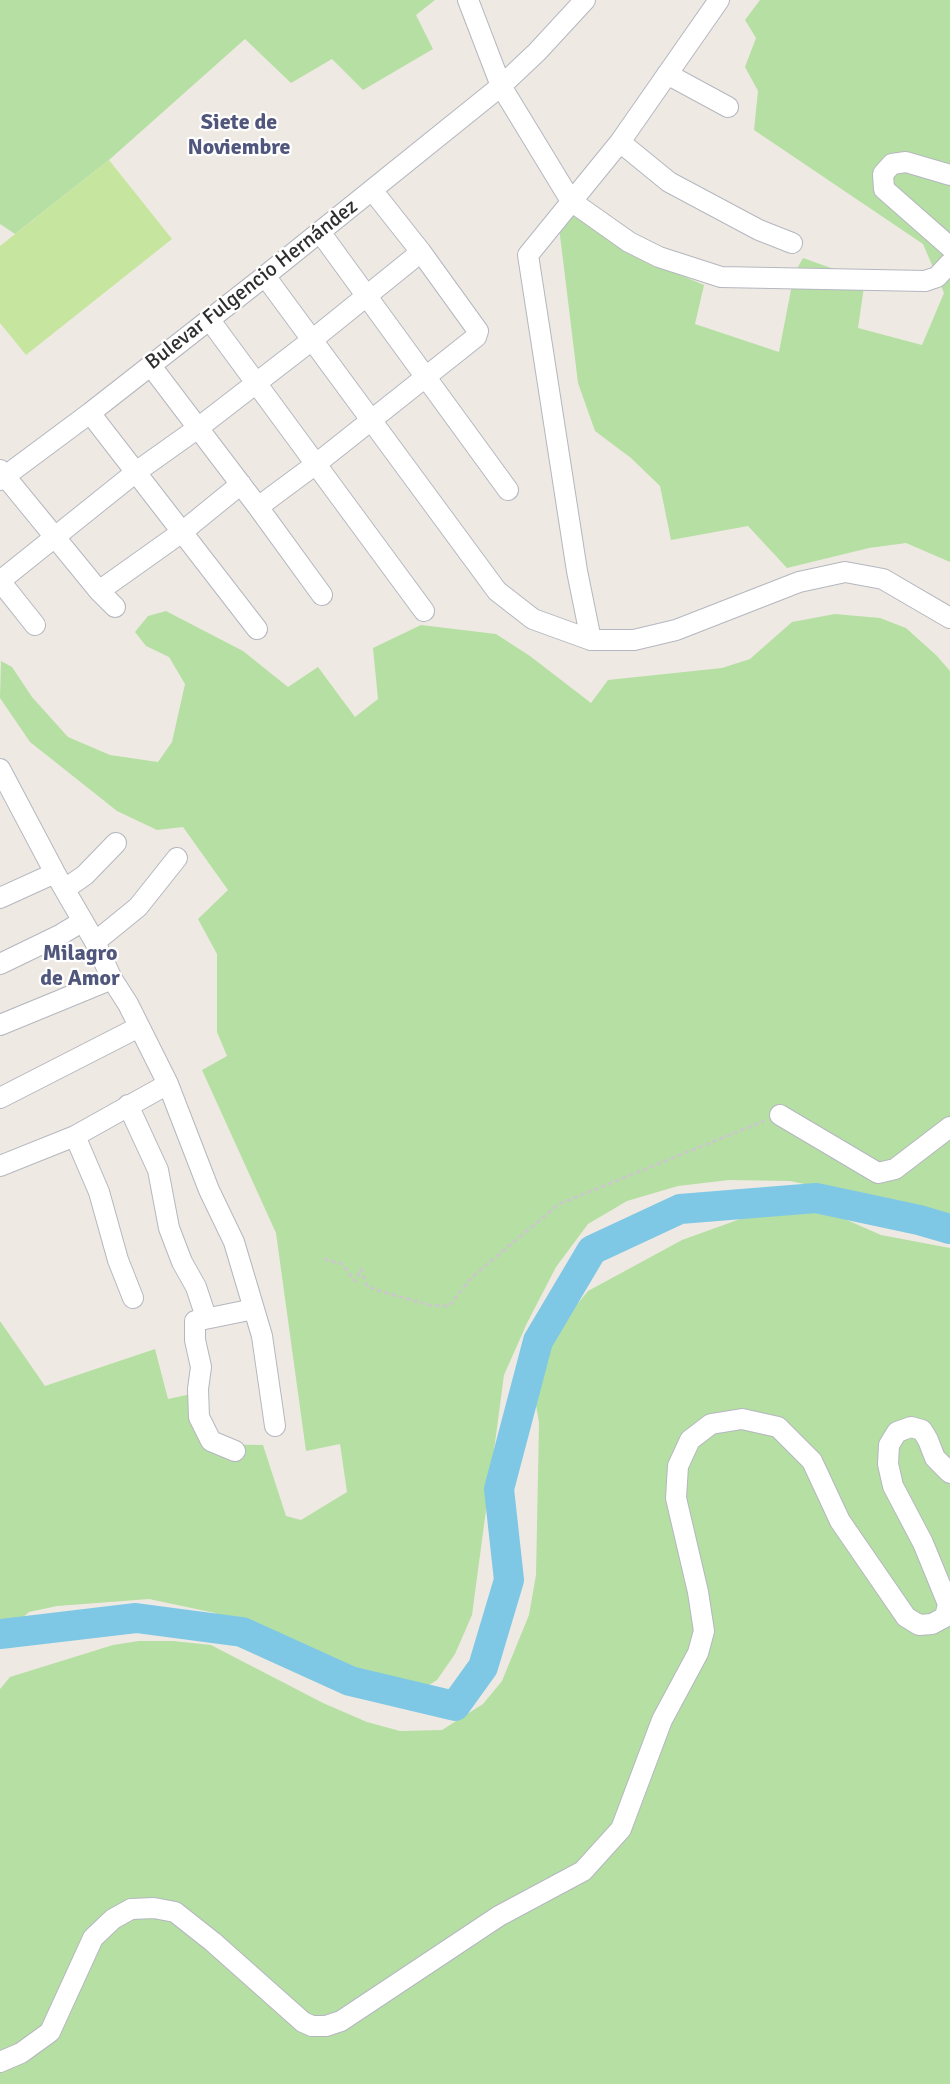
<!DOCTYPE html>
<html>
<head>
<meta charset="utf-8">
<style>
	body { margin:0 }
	canvas { display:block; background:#eee9e2 }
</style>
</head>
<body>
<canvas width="950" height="2084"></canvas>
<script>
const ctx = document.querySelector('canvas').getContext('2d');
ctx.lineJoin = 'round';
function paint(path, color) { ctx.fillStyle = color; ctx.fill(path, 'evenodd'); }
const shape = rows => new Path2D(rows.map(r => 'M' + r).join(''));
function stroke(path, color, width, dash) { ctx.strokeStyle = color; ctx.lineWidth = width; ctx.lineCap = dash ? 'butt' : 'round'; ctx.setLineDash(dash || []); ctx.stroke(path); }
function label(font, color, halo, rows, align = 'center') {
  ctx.font = font + ' Signika,sans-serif'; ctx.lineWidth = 4.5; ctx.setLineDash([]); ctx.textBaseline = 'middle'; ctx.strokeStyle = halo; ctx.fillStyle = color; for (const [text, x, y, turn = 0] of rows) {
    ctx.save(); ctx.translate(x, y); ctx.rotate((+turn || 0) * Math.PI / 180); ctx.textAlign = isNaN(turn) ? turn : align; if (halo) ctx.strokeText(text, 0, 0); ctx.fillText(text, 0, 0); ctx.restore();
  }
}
const green = shape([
	[0,0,435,0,416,15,433,49,363,90,332,59,291,83,245,39,109,160,15,234,0,224],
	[760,0,950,0,950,562,906,543,869,548,787,568,748,526,671,540,660,486,631,458,595,431,578,383,558,219,575,206,625,252,704,285,695,324,779,352,794,274,803,258,865,280,858,328,922,345,944,293,923,244,754,130,758,91,745,67,756,38,745,20],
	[166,611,243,651,288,687,318,667,355,717,378,699,373,648,421,625,496,634,530,656,591,703,608,680,722,668,750,659,792,622,835,614,880,618,906,628,937,656,950,671,950,1225,912,1216,832,1190,790,1181,729,1180,678,1186,627,1201,588,1224,556,1267,527,1323,504,1375,472,1615,455,1654,437,1680,415,1694,369,1680,288,1648,245,1630,215,1613,149,1599,57,1606,29,1612,0,1638,0,1321,45,1386,155,1349,168,1399,196,1393,209,1444,263,1445,286,1516,301,1520,347,1492,340,1444,306,1451,276,1233,202,1070,227,1056,217,1032,217,954,198,919,228,890,183,827,157,830,117,811,30,742,0,698,1,661,12,667,32,697,68,737,110,755,158,762,172,742,185,684,169,657,146,646,135,632,148,616],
	[786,1207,840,1217,881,1235,950,1248,950,2084,0,2084,0,1689,10,1677,113,1645,139,1641,173,1641,211,1645,323,1703,367,1722,400,1731,442,1730,483,1704,502,1681,529,1615,536,1575,539,1423,533,1387,535,1355,588,1291,682,1240,754,1214]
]);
const pitch = shape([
	[109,160,172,239,26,355,0,323,0,246]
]);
const river = shape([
	[0,1634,136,1618,242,1632,350,1681,455,1706,483,1667,509,1580,499,1489,538,1341,592,1250,680,1209,816,1198,919,1220,950,1229]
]);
const path = shape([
	[324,1259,342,1264,355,1281,361,1269,367,1286,380,1291,429,1305,449,1306,472,1277,559,1204,764,1121]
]);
const minor = shape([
	[468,0,501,86,571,201,629,242,659,257,721,277,925,281,937,277,950,263],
	[667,74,728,107],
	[620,142,669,182,759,230,792,243],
	[950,175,906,162,892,164,883,174,884,189,950,247],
	[320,232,508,490],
	[265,276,497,591,533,619,591,640,634,640,676,630,799,582,845,572,883,579,950,618],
	[209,319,424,611],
	[151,366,258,507,322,595],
	[90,413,257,629],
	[0,470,99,591,115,607],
	[0,480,90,413,265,276,501,86,537,52,585,0],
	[258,507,316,464,476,337,478,331,421,252,372,190],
	[0,581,136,472,198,428,312,340,421,252],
	[0,581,35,625],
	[99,591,182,532,241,484],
	[591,640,577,571,528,255,620,142,719,0],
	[0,769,55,873,95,942,112,979,128,1004,168,1084,209,1190,234,1242,262,1336,275,1426],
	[65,889,85,875,116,843],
	[0,898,55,873],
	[95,942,138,907,177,858],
	[0,964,60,935,83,921],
	[0,1025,112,979],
	[0,1098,139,1027],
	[128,1105,158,1170,169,1228,182,1262,196,1287,206,1317],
	[780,1115,878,1173,895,1169,950,1127],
	[75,1136,99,1192,118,1260,133,1298],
	[0,1166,75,1136,168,1084],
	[235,1451,211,1441,199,1417,198,1389,201,1367,195,1340,195,1321,254,1309],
	[0,2062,21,2053,50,2032,93,1938,113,1919,131,1909,154,1908,175,1912,213,1942,303,2022,312,2026,326,2026,341,2021,499,1916,583,1871,621,1829,662,1720,698,1653,704,1631,698,1592,676,1498,678,1466,690,1440,711,1424,742,1419,778,1427,812,1461,840,1521,906,1617,919,1625,932,1624,945,1617,948,1604,923,1543,893,1486,888,1464,889,1445,897,1432,911,1427,922,1430,928,1440,935,1458,950,1473]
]);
const streetNames = [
	["Bulevar Fulgencio Hernández",252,285,-38]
];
const neighbourhoodNames = [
	["Siete de",239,123],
	["Noviembre",239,148],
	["Milagro",80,954],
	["de Amor",80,979]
];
paint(green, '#b6dfa3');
paint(pitch, '#c6e6a0');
stroke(river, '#7ec8e6', 30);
stroke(minor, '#b5b7c0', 22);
stroke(path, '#c9c9c9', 3, [4.5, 3]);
stroke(minor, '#fff', 20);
label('21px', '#2e2e2e', '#fff', streetNames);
label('bold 22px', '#51577c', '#fff', neighbourhoodNames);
</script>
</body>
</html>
